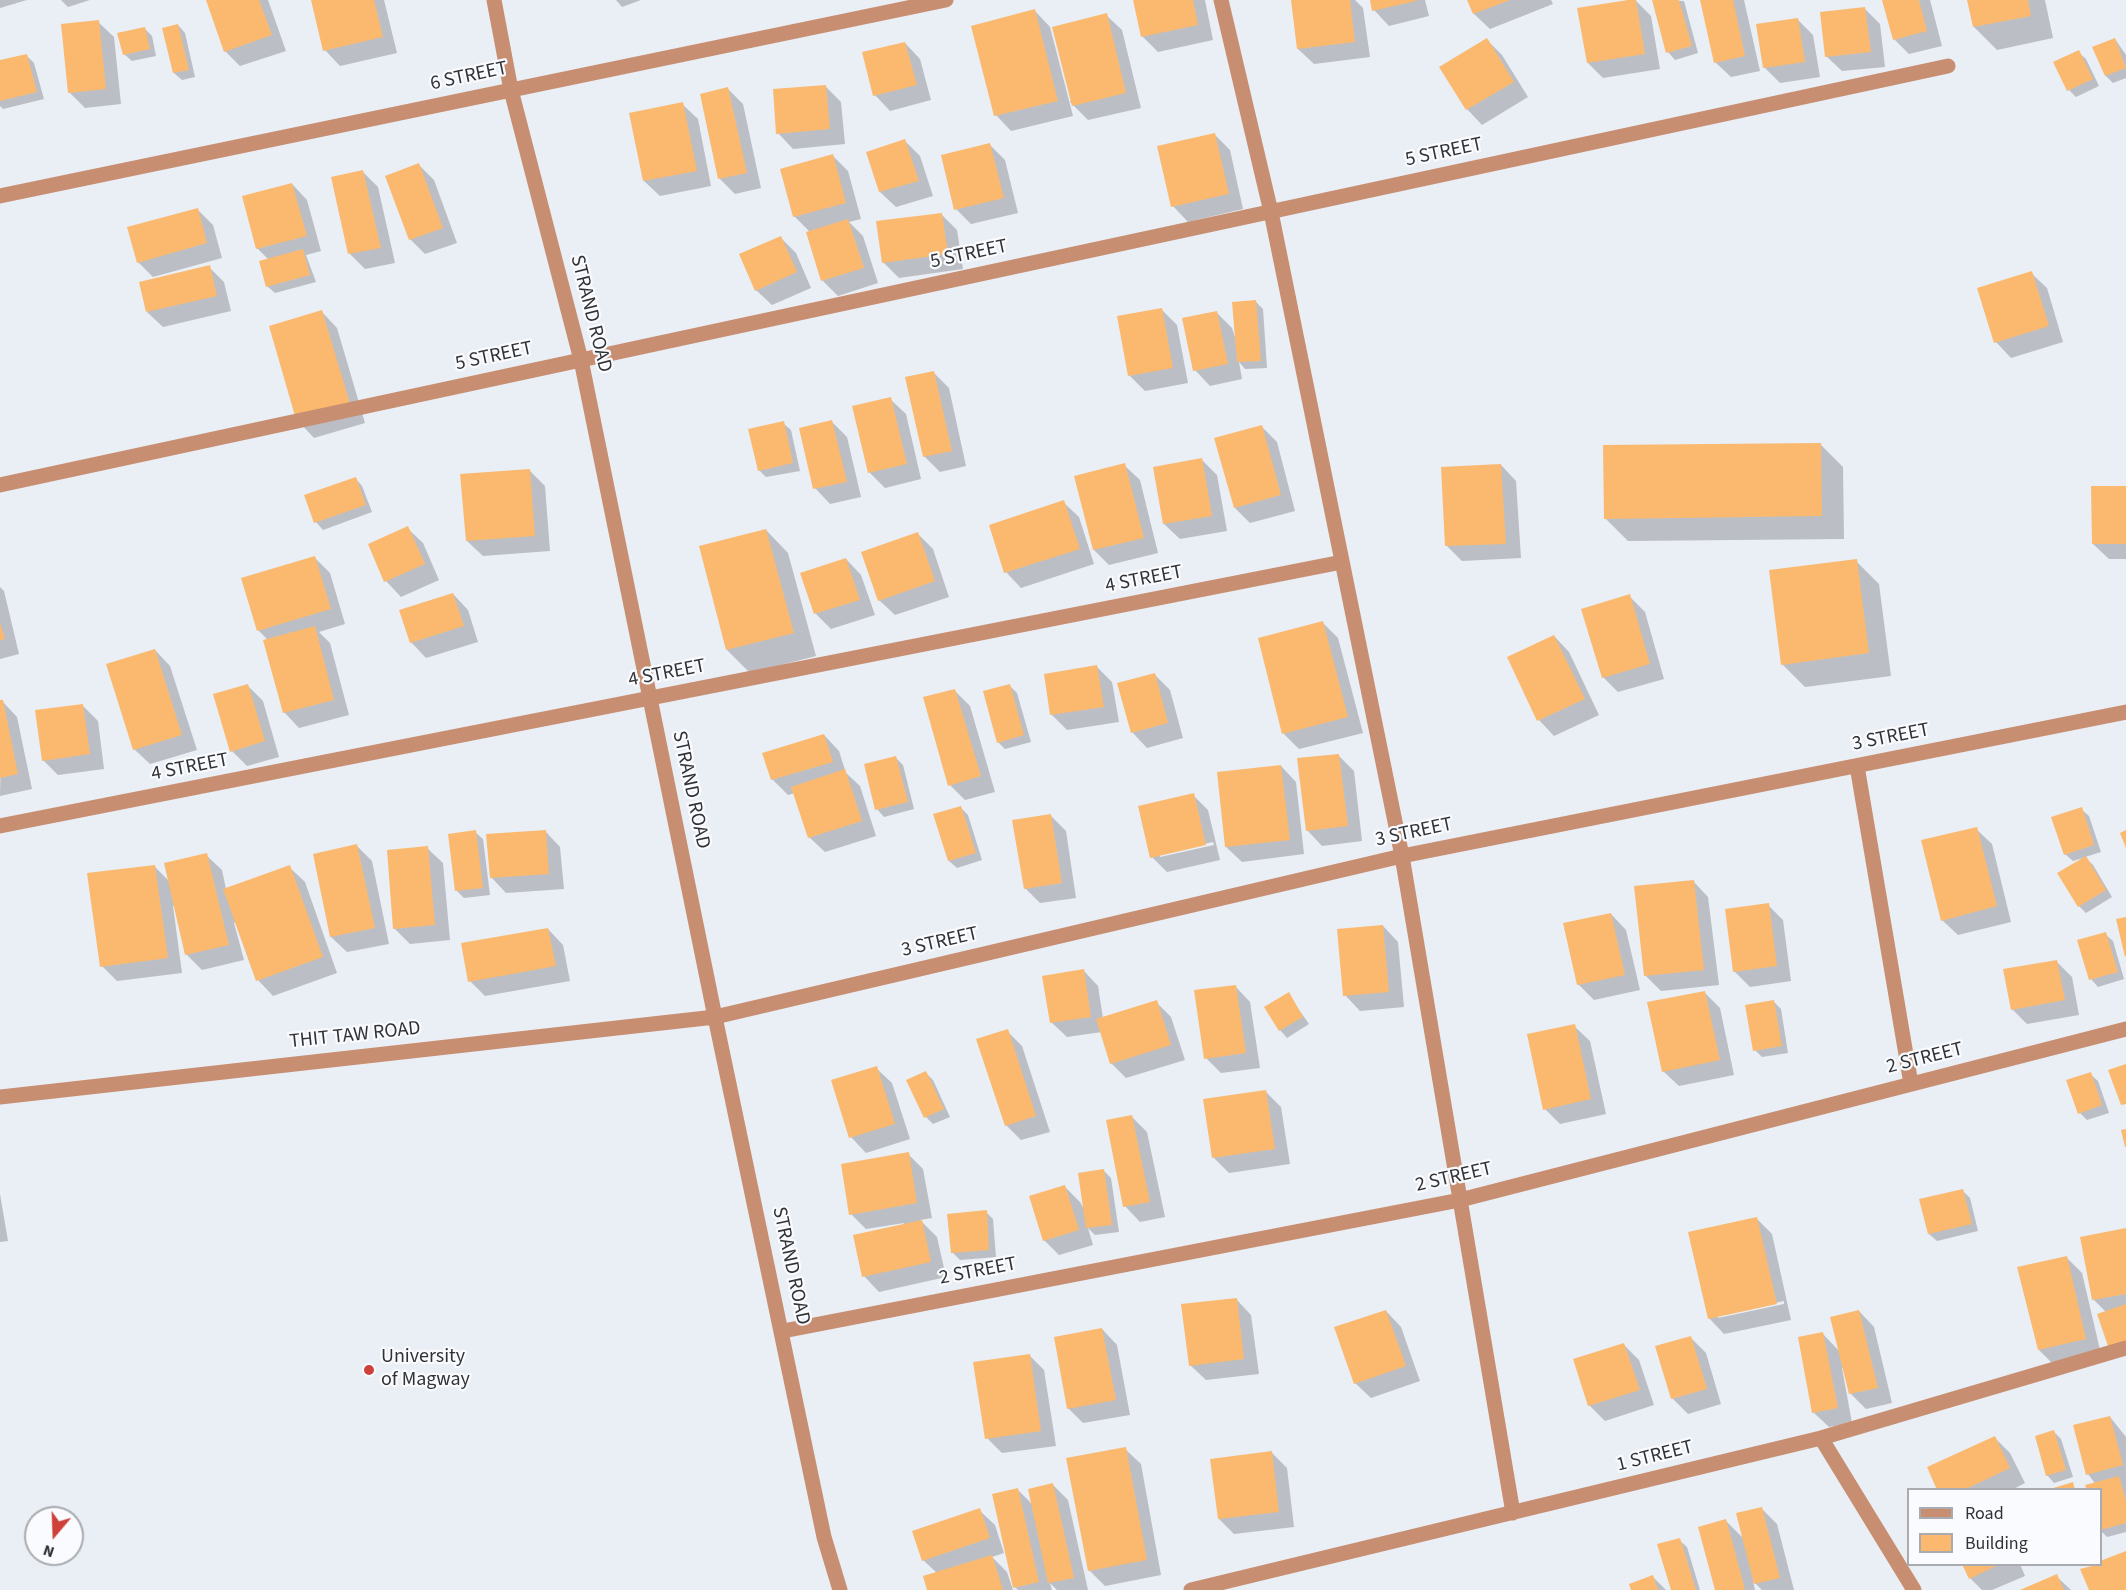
<!DOCTYPE html>
<html>
<head>
<meta charset="utf-8">
<style>
	body { margin:0 }
	#map { position:relative; width:2126px; height:1590px; overflow:hidden; background:#eaeef5; font-family:"Source Sans 3",sans-serif }
	canvas { display:block }
	.legend { position:absolute; left:1907px; top:1488px; width:195px; height:78px; box-sizing:border-box; background:#f9fbfe; border:2px solid #a9abae; margin:0; padding:8px 10px; list-style:none; font-size:18px; color:#313235 }
	.legend li { display:flex; align-items:center; gap:12px; height:30px }
	.legend b { width:30px; border:2px solid #a9abae }
	.north { position:absolute; left:24px; top:1506px; width:60px; height:60px; box-sizing:border-box; background:#f9fbfe; border:2px solid #a9abae; border-radius:50%; rotate:199deg; font-size:16px; font-weight:700; line-height:24px; text-align:center; color:#313235 }
	.north::after { content:''; display:block; margin:auto; width:21px; height:27px; background:#ce4039; clip-path:polygon(50% 0,100% 100%,50% 72%,0 100%) }
</style>
</head>
<body>
<div id="map">
<canvas width="2126" height="1590"></canvas>
<ul class="legend">
<li><b style="height:8px;background:#c78e71"></b>Road</li>
<li><b style="height:16px;background:#fab96f"></b>Building</li>
</ul>
<div class="north">N</div>
</div>
<script>
const ctx = document.querySelector('canvas').getContext('2d');
ctx.lineJoin = 'round';
function paint(path, color) { ctx.fillStyle = color; ctx.fill(path, 'evenodd'); }
const shape = rows => new Path2D(rows.map(r => 'M' + r).join(''));
function stroke(path, color, width, dash) { ctx.strokeStyle = color; ctx.lineWidth = width; ctx.lineCap = dash ? 'butt' : 'round'; ctx.setLineDash(dash || []); ctx.stroke(path); }
function label(font, color, halo, rows, align = 'center') {
  ctx.font = font + ' "Source Sans 3",sans-serif'; ctx.lineWidth = 4.5; ctx.setLineDash([]); ctx.textBaseline = 'middle'; ctx.strokeStyle = halo; ctx.fillStyle = color; for (const [text, x, y, turn = 0] of rows) {
    ctx.save(); ctx.translate(x, y); ctx.rotate((+turn || 0) * Math.PI / 180); ctx.textAlign = isNaN(turn) ? turn : align; if (halo) ctx.strokeText(text, 0, 0); ctx.fillText(text, 0, 0); ctx.restore();
  }
}
const shadow = shape([
	[0,0,27,0,0,8],
	[61,0,90,0,68,7],
	[207,0,268,0,286,51,240,66,225,51],
	[313,0,384,0,397,53,340,66,325,50],
	[616,0,641,0,622,7],
	[1135,0,1205,0,1213,40,1158,52,1142,36],
	[1293,0,1355,0,1363,8,1370,57,1314,64,1298,49],
	[1371,0,1425,0,1429,16,1389,26,1374,10],
	[1469,0,1551,0,1553,4,1490,29,1474,14],
	[1635,0,1651,16,1660,69,1603,78,1588,63],
	[1653,0,1684,1,1698,53,1675,60,1668,52],
	[1701,0,1744,0,1760,71,1731,77,1715,62],
	[1884,0,1930,0,1942,46,1909,54,1894,39],
	[1968,0,2045,0,2053,38,1997,50,1974,27],
	[1865,9,1880,24,1885,67,1842,71,1826,56],
	[1035,11,1050,27,1073,116,1011,131,996,115],
	[1106,15,1122,30,1141,108,1088,120,1070,102],
	[1797,19,1813,35,1820,77,1780,83,1764,67],
	[98,22,114,37,121,104,85,108,69,92],
	[178,25,185,33,195,77,182,80,174,73],
	[144,28,152,36,156,56,132,61,124,54],
	[2115,39,2126,55,2126,78,2113,83,2106,76],
	[1487,40,1502,55,1528,97,1482,125,1467,109],
	[905,43,920,59,931,100,890,111,875,95],
	[2078,52,2086,59,2099,86,2076,97,2069,90],
	[27,56,34,63,44,99,3,109,0,106,0,62],
	[825,86,841,102,845,144,793,149,778,133],
	[728,89,743,104,761,188,735,194,720,179,701,95],
	[682,104,698,119,711,186,660,196,644,181],
	[1214,134,1230,150,1243,209,1188,222,1173,206],
	[905,141,920,156,933,196,896,207,880,192],
	[990,145,1005,160,1018,213,971,224,956,209],
	[833,156,848,171,861,219,849,222,863,236,878,283,838,296,823,281,807,233,810,232,794,216],
	[419,165,434,180,457,243,425,254,410,239],
	[363,172,378,187,395,263,365,269,350,254,333,179],
	[292,184,307,200,321,251,306,255,316,282,275,293,267,286,269,260,257,248],
	[197,209,213,225,222,258,153,277,138,262],
	[941,214,957,230,963,269,899,278,883,262],
	[781,238,796,253,811,288,772,305,756,290],
	[209,267,224,282,231,311,163,327,147,312],
	[2031,273,2047,288,2063,342,2011,358,1996,342],
	[1255,301,1263,309,1267,368,1245,369,1239,362,1242,379,1210,386,1195,370,1217,313,1232,328,1236,340],
	[1161,309,1177,325,1188,383,1145,391,1130,376],
	[322,312,337,328,365,423,314,438,299,422],
	[934,373,949,388,966,466,940,472,924,456],
	[890,399,906,414,921,479,885,488,869,472],
	[832,422,847,437,861,497,830,504,815,488],
	[783,423,791,430,800,471,766,477,759,470],
	[1262,427,1277,442,1295,511,1250,523,1235,508],
	[1820,444,1843,467,1844,539,1628,541,1605,518],
	[1202,460,1217,475,1227,531,1180,539,1164,524],
	[1124,465,1140,480,1158,553,1109,565,1094,550],
	[1501,465,1516,481,1521,558,1462,561,1447,546],
	[530,471,545,486,550,551,483,556,467,541],
	[355,478,362,486,372,512,323,530,316,522,306,495],
	[2126,487,2126,559,2109,559,2093,544],
	[1063,502,1079,517,1094,564,1021,588,1006,572],
	[407,528,423,543,439,580,401,597,386,581,370,545],
	[766,530,788,553,816,656,750,673,727,650],
	[918,534,933,549,949,597,895,615,879,600],
	[315,558,330,573,345,624,319,632,330,643,349,715,299,728,284,712,268,640,258,630],
	[846,559,861,575,875,615,831,629,816,614,802,574],
	[1856,561,1879,584,1891,676,1805,687,1782,664],
	[0,587,4,591,19,654,0,659],
	[453,594,468,610,478,642,426,658,411,642],
	[1629,596,1645,612,1664,679,1618,692,1603,677],
	[1322,622,1338,638,1363,733,1299,749,1284,734,1259,639],
	[1554,636,1569,652,1599,715,1554,736,1539,720],
	[155,650,170,666,197,750,150,764,134,749],
	[1097,667,1112,682,1119,722,1067,730,1051,714],
	[1155,675,1170,690,1183,738,1147,748,1132,732],
	[248,686,263,701,279,757,247,766,232,751],
	[1010,686,1017,693,1031,742,1005,749,998,742],
	[954,690,970,706,995,792,965,800,950,785],
	[2,701,17,717,32,789,0,796],
	[82,705,98,721,104,769,58,775,43,760],
	[824,735,839,751,846,773,860,786,876,836,825,852,809,837,795,793,788,795,772,779],
	[1338,755,1354,771,1362,841,1322,846,1307,830],
	[896,758,903,765,914,809,884,817,877,809],
	[1281,766,1296,782,1304,854,1242,862,1226,847],
	[1193,795,1208,810,1220,860,1167,872,1152,857],
	[1213,842,1214,845,1160,857,1160,854],
	[961,808,968,815,982,860,957,868,949,861],
	[2081,809,2089,816,2101,852,2085,857,2093,865,2112,897,2086,913,2079,906,2083,858,2073,861,2065,854],
	[1050,815,1066,831,1076,898,1040,903,1025,888],
	[1976,829,1992,844,2011,922,1958,935,1942,920],
	[545,831,560,847,564,889,506,893,491,877],
	[475,832,483,839,490,895,464,898,457,891],
	[357,846,372,861,389,944,347,952,331,937,315,855],
	[427,848,443,863,450,940,410,944,395,929],
	[206,855,222,870,226,889,289,867,305,882,337,973,273,996,258,980,236,922,234,923,244,960,202,970,187,955,175,906,173,906,182,973,117,981,102,966,154,866,169,881],
	[1693,881,1708,897,1719,985,1661,991,1646,976],
	[1768,905,1783,920,1791,981,1750,987,1734,971],
	[1611,914,1626,930,1640,990,1594,1000,1578,984],
	[1383,926,1398,942,1404,1007,1360,1011,1345,995],
	[548,929,563,945,570,981,485,996,470,981],
	[2105,934,2113,941,2124,979,2098,987,2091,979],
	[2057,962,2072,977,2079,1015,2027,1024,2012,1009],
	[1083,970,1098,986,1103,1018,1156,1002,1171,1017,1185,1060,1126,1078,1111,1063,1102,1032,1067,1037,1051,1022],
	[1235,986,1250,1002,1260,1068,1221,1073,1206,1058],
	[1705,993,1720,1008,1734,1075,1679,1086,1663,1071],
	[1288,994,1309,1024,1287,1038,1280,1030],
	[1774,1002,1781,1009,1788,1053,1762,1057,1755,1050],
	[1574,1026,1590,1041,1606,1114,1560,1124,1545,1109],
	[1007,1031,1022,1046,1050,1132,1021,1140,1006,1125],
	[876,1068,892,1083,910,1139,866,1153,851,1137],
	[926,1073,933,1080,950,1117,933,1124,926,1117],
	[2090,1074,2098,1081,2109,1113,2087,1120,2080,1113],
	[1266,1092,1281,1107,1290,1164,1229,1173,1214,1158],
	[1132,1117,1147,1132,1165,1217,1140,1222,1125,1206],
	[908,1154,923,1169,932,1218,920,1220,937,1237,946,1277,879,1292,864,1276,904,1223,866,1229,851,1214],
	[1104,1171,1111,1178,1119,1232,1095,1235,1088,1228,1093,1245,1059,1255,1044,1240,1065,1187,1080,1202,1085,1211],
	[1962,1190,1970,1198,1978,1231,1937,1241,1929,1234],
	[0,1194,8,1241,0,1242],
	[986,1212,993,1219,996,1257,960,1260,952,1252],
	[1756,1218,1772,1234,1791,1320,1724,1334,1709,1318],
	[1784,1301,1784,1304,1718,1318,1718,1315],
	[2126,1230,2126,1352,2107,1313,2093,1299],
	[2066,1257,2082,1273,2101,1354,2054,1365,2039,1350],
	[1236,1299,1251,1315,1259,1374,1206,1380,1190,1365],
	[1386,1311,1401,1327,1420,1381,1371,1398,1355,1383],
	[1859,1311,1874,1327,1892,1403,1866,1409,1851,1394,1844,1368,1842,1368,1852,1423,1829,1427,1813,1412,1823,1334,1840,1352],
	[1102,1329,1117,1345,1130,1415,1083,1423,1068,1408],
	[1690,1337,1706,1353,1721,1404,1688,1414,1672,1398],
	[1623,1344,1639,1360,1654,1405,1605,1421,1589,1405],
	[1029,1355,1044,1370,1056,1446,1002,1453,987,1438],
	[2110,1417,2126,1437,2126,1532,2107,1537,2100,1530,2100,1490,2088,1474],
	[2054,1432,2061,1439,2073,1477,2054,1483,2047,1475],
	[1995,1438,2010,1453,2025,1483,2012,1490,1939,1490],
	[1125,1449,1141,1464,1161,1575,1105,1586,1089,1570],
	[1272,1453,1287,1468,1294,1527,1234,1534,1219,1519],
	[1053,1485,1068,1500,1088,1590,1057,1590,1050,1583,1052,1590,1018,1590,1015,1587,1018,1490,1033,1505],
	[1761,1508,1777,1524,1794,1590,1762,1590,1753,1581,1755,1590,1716,1590,1726,1521,1744,1539],
	[979,1510,995,1525,1004,1553,992,1557,1007,1572,1013,1590,928,1590,937,1573,923,1560],
	[1679,1540,1687,1547,1700,1590,1672,1590],
	[1964,1564,2020,1564,2025,1576,1992,1590,1982,1590,1970,1578],
	[2056,1576,2071,1590,2024,1590],
	[1653,1577,1666,1590,1633,1590]
]);
const building = shape([
	[206,0,259,0,272,35,224,52],
	[311,0,374,0,383,37,323,51],
	[1133,0,1193,0,1198,25,1141,37],
	[1291,0,1350,0,1355,42,1297,49],
	[1370,0,1415,0,1416,1,1372,11],
	[1467,0,1510,0,1473,14],
	[1628,0,1636,0,1645,54,1587,63,1577,8],
	[1652,0,1679,0,1692,46,1666,53],
	[1700,0,1733,0,1745,56,1714,63],
	[1882,0,1919,0,1927,31,1893,40],
	[1967,0,2028,0,2031,16,1973,27],
	[1865,7,1871,52,1825,57,1820,12],
	[1035,9,1058,101,994,116,971,26],
	[1107,13,1126,93,1072,106,1052,27],
	[1798,18,1805,62,1763,68,1756,24],
	[99,20,106,89,68,93,61,24],
	[178,24,189,70,173,73,162,28],
	[145,27,150,49,123,55,117,33],
	[1487,38,1514,82,1466,110,1439,67],
	[2115,38,2126,68,2105,76,2092,47],
	[905,42,917,85,873,96,862,52],
	[2079,50,2093,79,2067,91,2053,62],
	[27,54,37,92,0,101,0,60],
	[826,85,830,129,776,134,773,89],
	[728,87,747,173,718,179,700,94],
	[683,102,697,171,643,181,629,113],
	[1215,133,1229,194,1171,207,1157,146],
	[905,139,919,181,879,192,866,152],
	[990,143,1004,198,954,210,941,155],
	[833,154,846,203,793,217,780,169],
	[419,163,443,228,409,240,385,176],
	[363,170,381,248,348,254,331,177],
	[292,183,307,236,256,249,242,196],
	[198,208,207,243,137,263,127,227],
	[942,213,948,254,882,263,876,221],
	[848,219,864,268,821,281,806,232],
	[781,236,797,272,755,291,739,254],
	[303,249,310,275,266,287,259,261],
	[210,265,217,296,146,312,139,282],
	[2032,271,2049,326,1994,343,1977,288],
	[1256,300,1261,361,1237,362,1232,302],
	[1162,308,1173,368,1128,376,1117,316],
	[322,310,351,407,297,423,269,326],
	[1217,311,1228,364,1193,371,1182,318],
	[934,371,952,451,923,457,905,377],
	[891,397,907,464,868,473,852,406],
	[832,420,847,482,813,489,799,428],
	[784,421,793,463,758,471,748,429],
	[1262,425,1281,495,1234,508,1214,438],
	[1821,443,1822,516,1604,519,1603,445],
	[1202,458,1212,516,1163,524,1153,467],
	[1125,463,1144,538,1093,550,1074,476],
	[1501,464,1506,544,1445,546,1441,467],
	[530,469,535,536,466,541,460,474],
	[356,477,366,505,314,523,304,495],
	[2091,486,2126,486,2126,544,2092,544],
	[1064,500,1080,549,1004,573,989,525],
	[408,526,425,564,384,582,368,544],
	[766,529,794,633,726,650,699,546],
	[918,532,935,581,878,601,861,552],
	[315,556,331,609,257,631,241,578],
	[846,558,860,600,814,614,800,573],
	[1857,559,1869,653,1781,665,1769,570],
	[453,593,464,626,410,643,399,610],
	[1630,594,1650,664,1602,678,1581,609],
	[1323,621,1348,717,1282,734,1258,638],
	[0,623,5,639,0,640],
	[315,626,334,700,283,713,263,640],
	[1554,635,1585,699,1537,721,1507,657],
	[155,649,182,735,133,750,106,664],
	[1097,665,1104,707,1050,715,1044,674],
	[1155,673,1168,723,1131,733,1117,683],
	[248,684,265,741,230,752,213,694],
	[1010,684,1024,735,997,743,983,691],
	[955,689,981,776,948,786,923,697],
	[0,700,3,700,18,774,0,778],
	[83,704,90,754,42,761,35,710],
	[824,734,833,762,771,780,762,753],
	[1339,754,1348,826,1306,831,1297,758],
	[896,756,908,802,875,810,864,764],
	[1281,765,1290,840,1225,847,1217,772],
	[845,769,862,821,808,838,791,787],
	[1194,793,1206,845,1150,858,1138,806],
	[961,806,976,853,948,861,933,814],
	[2082,807,2094,845,2064,855,2051,817],
	[1051,814,1062,883,1024,889,1012,820],
	[1977,827,1997,906,1941,921,1921,840],
	[476,830,483,888,455,891,448,834],
	[546,830,549,874,490,878,486,834],
	[2126,830,2126,848,2120,833],
	[357,844,375,928,330,937,313,854],
	[428,846,435,925,393,929,387,850],
	[207,853,229,945,185,955,164,863],
	[2086,856,2106,890,2078,907,2057,873],
	[155,865,168,958,100,967,87,873],
	[290,865,323,957,256,981,223,889],
	[1694,880,1704,970,1644,976,1634,886],
	[1769,903,1777,966,1733,972,1725,909],
	[1611,913,1625,975,1577,985,1563,923],
	[2126,917,2126,956,2125,957,2116,919],
	[1383,925,1389,992,1343,996,1337,929],
	[548,928,556,966,468,982,461,943],
	[2106,932,2118,972,2089,980,2077,940],
	[2057,960,2065,1000,2011,1010,2003,969],
	[1084,969,1091,1017,1050,1023,1042,976],
	[1236,985,1246,1053,1204,1059,1194,990],
	[1705,991,1720,1060,1662,1072,1647,1002],
	[1289,992,1303,1017,1279,1031,1264,1007],
	[1157,1000,1171,1045,1110,1064,1096,1019],
	[1774,1000,1782,1046,1753,1051,1745,1005],
	[1575,1024,1591,1099,1543,1110,1527,1034],
	[1008,1029,1036,1116,1005,1126,976,1039],
	[2126,1064,2126,1104,2121,1105,2108,1070],
	[877,1066,895,1124,849,1138,831,1080],
	[926,1071,944,1109,924,1118,906,1080],
	[2091,1072,2102,1105,2078,1114,2066,1080],
	[1266,1090,1275,1149,1212,1158,1203,1099],
	[1132,1115,1150,1202,1123,1207,1106,1120],
	[2126,1129,2126,1147,2125,1147,2121,1130],
	[909,1152,917,1203,849,1215,841,1164],
	[1104,1169,1112,1225,1086,1228,1078,1173],
	[1065,1185,1079,1230,1043,1241,1029,1196],
	[1963,1189,1972,1224,1928,1234,1919,1199],
	[987,1210,989,1250,951,1253,947,1214],
	[1757,1217,1777,1304,1708,1319,1688,1232],
	[922,1220,931,1262,862,1277,853,1235],
	[2126,1228,2126,1294,2092,1300,2080,1237],
	[2067,1256,2086,1339,2038,1350,2017,1267],
	[1237,1298,1244,1359,1189,1366,1181,1304],
	[2126,1304,2126,1343,2109,1349,2097,1314],
	[1386,1310,1406,1366,1354,1384,1334,1327],
	[1859,1310,1878,1388,1849,1394,1830,1317],
	[1102,1328,1116,1400,1067,1409,1054,1337],
	[1823,1332,1838,1408,1812,1413,1798,1337],
	[1691,1336,1707,1389,1671,1399,1655,1346],
	[1624,1343,1640,1390,1588,1406,1573,1359],
	[1030,1354,1041,1431,985,1439,973,1362],
	[2110,1416,2123,1465,2086,1475,2073,1425],
	[2054,1430,2066,1470,2046,1476,2035,1436],
	[1995,1436,2010,1468,1964,1490,1937,1490,1927,1467],
	[1126,1447,1147,1560,1088,1571,1066,1458],
	[1272,1451,1279,1512,1218,1519,1210,1459],
	[2119,1476,2126,1501,2126,1523,2100,1530,2100,1490,2087,1490,2085,1485],
	[2073,1482,2075,1490,2050,1490,2050,1489],
	[1053,1483,1074,1578,1048,1583,1028,1489],
	[1018,1488,1039,1582,1013,1588,992,1494],
	[1762,1507,1780,1578,1754,1584,1736,1513],
	[980,1508,990,1538,922,1561,912,1531],
	[1726,1519,1745,1589,1741,1590,1715,1590,1698,1527],
	[1680,1538,1696,1590,1671,1590,1657,1544],
	[2126,1551,2126,1590,2089,1590,2080,1569,2100,1564,2100,1561],
	[992,1555,1003,1590,927,1590,923,1576],
	[1962,1564,2000,1564,1969,1579],
	[2057,1574,2064,1590,2020,1590],
	[1653,1575,1658,1590,1631,1590,1629,1584]
]);
const minor = shape([
	[494,0,511,90,581,360,715,1017,1402,856,2126,712],
	[1221,0,1271,212,1402,856,1513,1513],
	[0,196,946,0],
	[0,485,1948,66],
	[1857,766,1911,1084],
	[0,826,1342,562],
	[783,1331,1460,1200,2126,1029],
	[1821,1438,1914,1590],
	[1191,1590,1821,1438,2126,1348]
]);
const tertiary = shape([
	[0,1097,715,1017,824,1537,840,1590]
]);
const markers = [
	[369,1370,6,"#ce4039"]
];
const streetNames = [
	["6 STREET",469,77,-12],
	["5 STREET",1444,153,-12],
	["5 STREET",969,255,-12],
	["STRAND ROAD",590,314,76],
	["5 STREET",494,357,-12],
	["4 STREET",1144,580,-11],
	["4 STREET",667,674,-11],
	["3 STREET",1891,738,-11],
	["4 STREET",190,768,-11],
	["STRAND ROAD",690,790,78],
	["3 STREET",1414,833,-12],
	["3 STREET",940,943,-13],
	["THIT TAW ROAD",355,1036,-6],
	["2 STREET",1925,1059,-14],
	["2 STREET",1454,1178,-13],
	["STRAND ROAD",790,1266,78],
	["2 STREET",978,1272,-11],
	["1 STREET",1655,1457,-14]
];
const poiNames = [
	["University",381,1358],
	["of Magway",381,1381]
];
paint(shadow, '#0003');
paint(building, '#fab96f');
stroke(minor, '#c78e71', 15);
stroke(tertiary, '#c78e71', 15);
for (const [x, y, r, color] of markers) { const dot = new Path2D(); dot.arc(x, y, r, 0, 2 * Math.PI); ctx.fillStyle = color; ctx.fill(dot); stroke(dot, '#f9fbfe', 2); }
label('20px', '#313235', '#f9fbfe', streetNames);
label('20px', '#313235', '#f9fbfe', poiNames, 'left');
</script>
</body>
</html>
